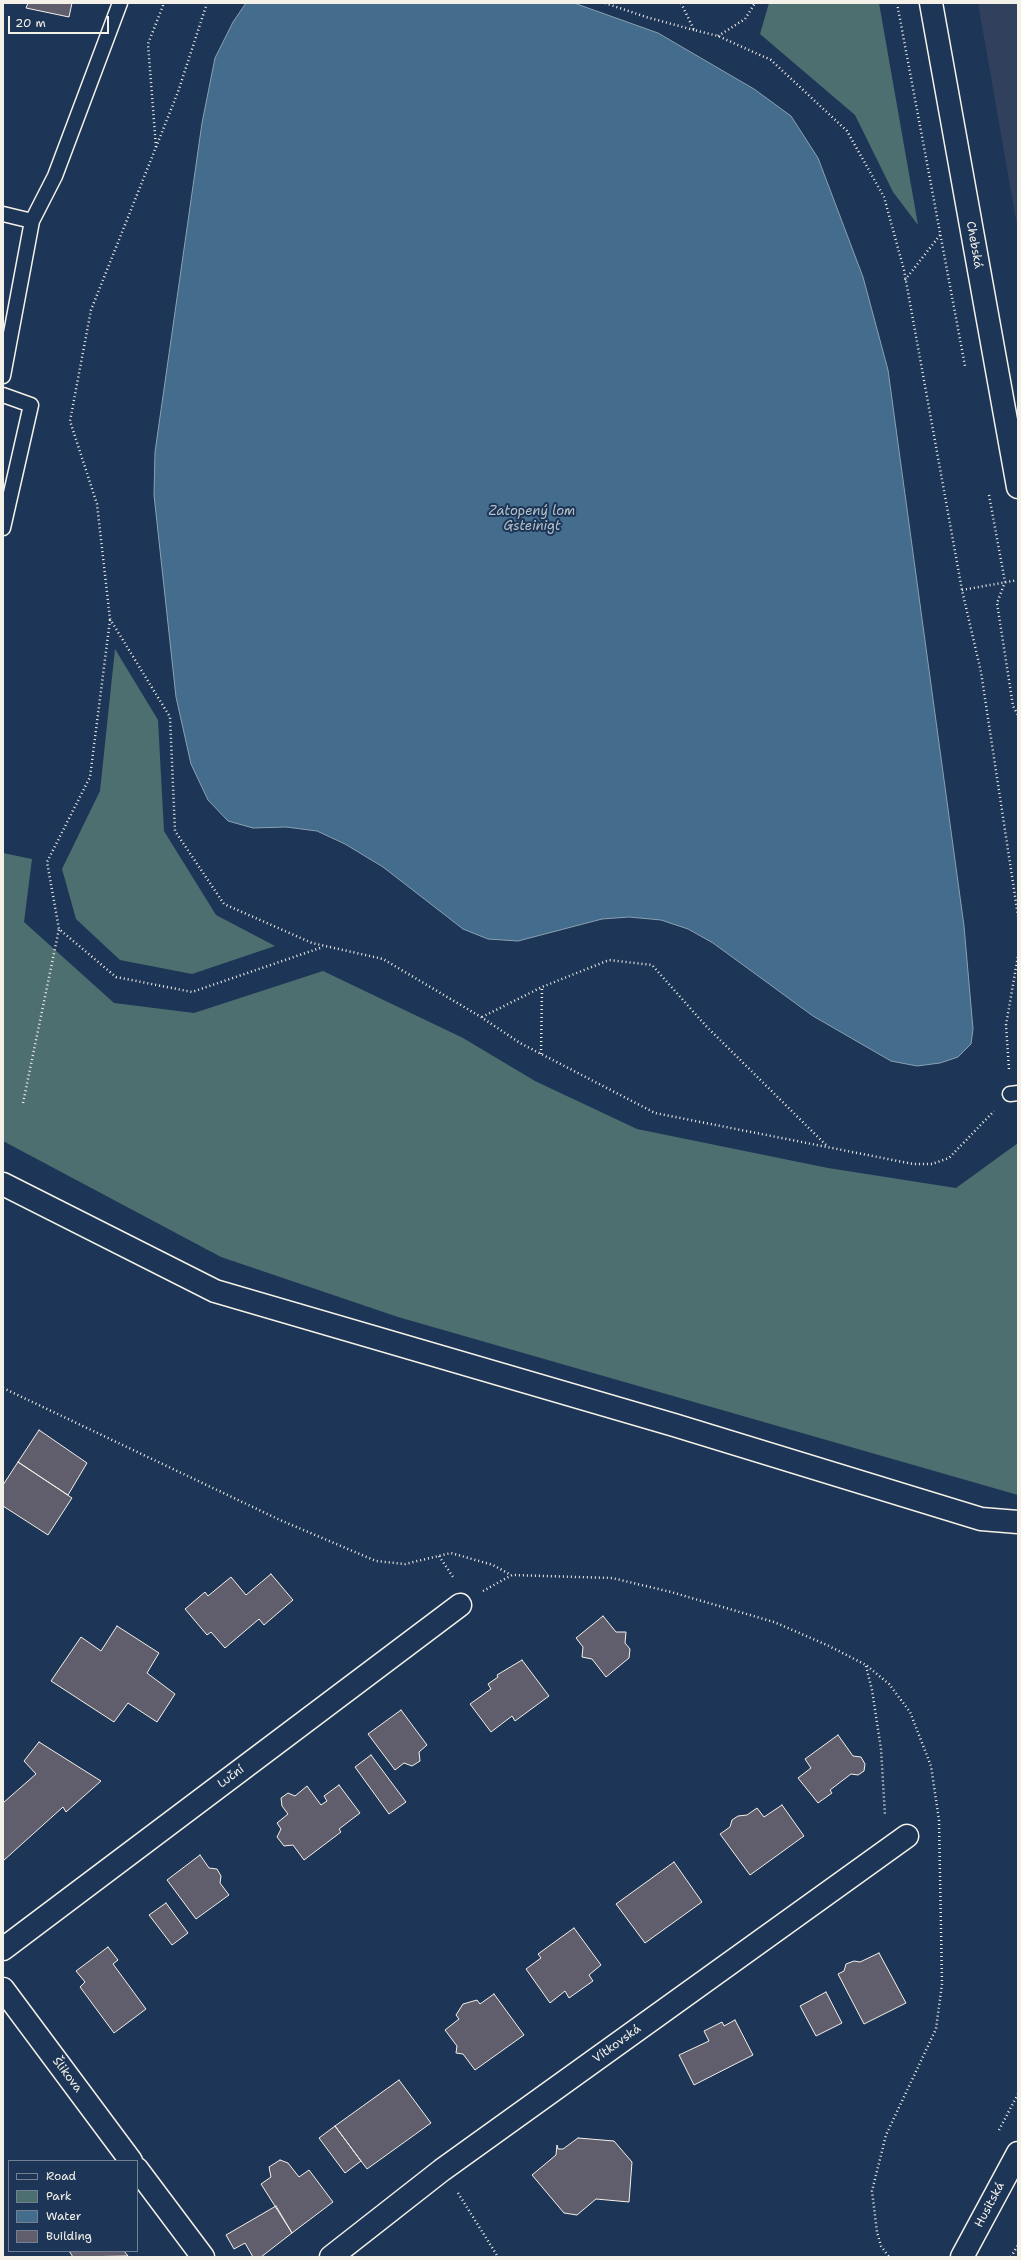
<!DOCTYPE html>
<html>
<head>
<meta charset="utf-8">
<style>
	body { margin:0 }
	#map { position:relative; width:1021px; height:2260px; overflow:hidden; background:#1d3557; font-family:"Shantell Sans",sans-serif }
	canvas { display:block }
	.frame { position:absolute; inset:0; border:4px solid #f4f1e8; pointer-events:none }
	.legend { position:absolute; left:8px; top:2160px; width:130px; height:92px; box-sizing:border-box; background:#1d3557; border:1px solid #738091; margin:0; padding:5px 7px; list-style:none; font-size:12px; color:#f4f1e8 }
	.legend li { display:flex; align-items:center; gap:8px; height:20px }
	.legend b { width:20px; border:1px solid #738091 }
	.scale { position:absolute; left:8px; top:16px; width:101px; height:18px; box-sizing:border-box; border:2px solid #f4f1e8; border-top:0; padding-left:5px; font-size:12px; line-height:14px; white-space:nowrap; color:#f4f1e8; -webkit-text-stroke:3px #1d3557; paint-order:stroke }
</style>
</head>
<body>
<div id="map">
<canvas width="1021" height="2260"></canvas>
<div class="frame"></div>
<ul class="legend">
<li><b style="height:5px;background:#1d3557"></b>Road</li>
<li><b style="height:11px;background:#4e6f70"></b>Park</li>
<li><b style="height:11px;background:#446c8c"></b>Water</li>
<li><b style="height:11px;background:#605d6c"></b>Building</li>
</ul>
<div class="scale">20 m</div>
</div>
<script>
const ctx = document.querySelector('canvas').getContext('2d');
ctx.lineJoin = 'round';
function paint(path, color) { ctx.fillStyle = color; ctx.fill(path, 'evenodd'); }
const shape = rows => new Path2D(rows.map(r => 'M' + r).join(''));
function stroke(path, color, width, dash) { ctx.strokeStyle = color; ctx.lineWidth = width; ctx.lineCap = dash ? 'butt' : 'round'; ctx.setLineDash(dash || []); ctx.stroke(path); }
function label(font, color, halo, rows, align = 'center') {
  ctx.font = font + ' "Shantell Sans",sans-serif'; ctx.lineWidth = 4; ctx.setLineDash([]); ctx.textBaseline = 'middle'; ctx.strokeStyle = halo; ctx.fillStyle = color; for (const [text, x, y, turn = 0] of rows) {
    ctx.save(); ctx.translate(x, y); ctx.rotate((+turn || 0) * Math.PI / 180); ctx.textAlign = isNaN(turn) ? turn : align; if (halo) ctx.strokeText(text, 0, 0); ctx.fillText(text, 0, 0); ctx.restore();
  }
}
const built = shape([
	[978,3,1018,3,1018,231]
]);
const green = shape([
	[769,3,879,3,918,225,893,192,855,115,760,34],
	[115,649,158,720,164,831,216,915,275,946,192,974,120,960,76,919,62,869,100,791],
	[3,853,32,859,24,922,114,1003,194,1013,323,971,463,1038,535,1081,637,1129,828,1168,956,1188,1018,1143,1018,1495,398,1317,221,1257,3,1141]
]);
const water = shape([
	[246,3,574,3,658,33,754,89,791,116,818,158,863,277,888,370,964,926,973,1029,971,1044,958,1057,940,1063,917,1066,891,1061,813,1016,713,943,688,929,661,920,629,917,602,919,518,941,488,939,463,929,383,867,345,844,317,831,286,827,253,828,228,821,208,800,191,764,176,697,154,495,155,452,202,123,215,58,233,22,246,3]
]);
const building = shape([
	[28,3,72,3,69,17,26,8,28,3],
	[39,1430,87,1463,68,1495,18,1462,39,1430],
	[18,1462,72,1498,48,1535,3,1506,3,1485,18,1462],
	[271,1574,293,1600,264,1625,259,1619,225,1648,211,1632,207,1635,185,1609,205,1592,208,1596,231,1577,246,1595,271,1574],
	[603,1616,616,1632,626,1632,625,1643,630,1649,629,1658,606,1677,592,1659,582,1657,583,1647,576,1638,603,1616],
	[117,1626,159,1653,147,1673,175,1694,157,1722,128,1703,114,1722,51,1681,81,1637,101,1651,117,1626],
	[522,1660,549,1696,515,1721,512,1716,491,1732,470,1704,491,1689,488,1684,498,1677,497,1675,522,1660],
	[401,1710,427,1745,419,1752,420,1761,412,1766,404,1763,395,1770,368,1734,401,1710],
	[838,1735,853,1756,861,1757,865,1764,864,1771,858,1775,851,1774,830,1790,832,1793,818,1803,798,1778,811,1768,805,1759,838,1735],
	[39,1742,101,1781,66,1812,63,1807,3,1861,3,1803,36,1774,24,1761,39,1742],
	[371,1755,406,1802,389,1814,355,1767,371,1755],
	[339,1785,360,1813,339,1829,341,1832,304,1860,293,1845,284,1846,277,1837,281,1829,277,1823,288,1814,282,1806,281,1798,288,1793,295,1796,307,1786,321,1805,327,1801,324,1796,339,1785],
	[782,1805,804,1836,750,1875,720,1834,730,1827,732,1820,738,1816,747,1815,757,1808,764,1817,782,1805],
	[200,1855,209,1868,217,1869,221,1876,220,1883,229,1895,196,1919,167,1880,200,1855],
	[674,1862,702,1902,645,1943,616,1904,674,1862],
	[166,1903,188,1933,172,1945,149,1915,166,1903],
	[574,1928,601,1965,589,1975,593,1981,569,1998,565,1991,550,2003,526,1969,541,1958,538,1954,574,1928],
	[108,1947,118,1960,113,1964,146,2009,114,2033,80,1987,85,1982,76,1971,108,1947],
	[879,1953,906,2003,864,2024,838,1974,844,1971,846,1964,854,1961,860,1962,879,1953],
	[826,1992,842,2023,816,2036,800,2006,826,1992],
	[494,1994,524,2035,475,2070,463,2054,456,2053,457,2046,445,2030,459,2019,456,2015,463,2004,477,2000,480,2004,494,1994],
	[735,2020,753,2055,694,2085,679,2055,709,2041,704,2031,722,2022,724,2026,735,2020],
	[399,2080,431,2123,367,2169,335,2126,399,2080],
	[335,2126,361,2161,345,2173,319,2138,335,2126],
	[578,2138,614,2141,632,2162,629,2202,596,2199,577,2215,564,2213,532,2175,556,2155,557,2145,558,2149,563,2149,578,2138],
	[280,2160,288,2163,299,2177,309,2170,333,2202,292,2233,261,2184,271,2177,269,2167,280,2160],
	[276,2206,292,2233,261,2257,253,2257,245,2243,234,2249,226,2235,276,2206],
	[69,2251,124,2251,128,2256,73,2257,69,2251]
]);
const path = shape([
	[207,3,178,92,91,310,70,421,97,504,110,619,170,717,175,831,224,904,312,943,383,959,481,1017,520,1043,655,1113,913,1164,932,1164,949,1158,994,1111],
	[605,3,646,17,694,30],
	[681,3,694,30,718,36,771,60,847,131,884,197,904,270,962,590,981,672,1018,916],
	[897,3,965,366],
	[718,36,745,19,755,3],
	[156,147,148,44,164,3],
	[905,280,940,235],
	[989,495,1005,582,997,603,1013,706,1018,715],
	[962,590,1018,580],
	[110,620,90,777,47,862,59,929,116,977,192,992,323,947],
	[482,1017,542,987,609,960,652,965,706,1026,827,1146],
	[541,1054,542,987],
	[1009,1069,1006,1025,1018,956],
	[23,1103,59,929],
	[3,1388,280,1520,376,1561,405,1564,451,1553,493,1565,511,1575],
	[439,1556,453,1577],
	[483,1591,512,1575,612,1578,671,1592,774,1622,829,1646,866,1665,889,1684,910,1712,931,1766,939,1820,942,1984,936,2029,886,2135,872,2191,877,2232,881,2246,889,2257],
	[866,1666,872,1690,881,1749,885,1815],
	[999,2130,1018,2094],
	[458,2193,498,2257],
	[1011,2257,1018,2245]
]);
const lane = shape([
	[3,214,32,221],
	[3,376,32,221,55,176,120,3],
	[3,395,31,405,3,528],
	[1010,1094,1018,1093]
]);
const street = shape([
	[3,1949,460,1605],
	[3,1989,131,2161],
	[137,2169,203,2257],
	[331,2257,442,2170,907,1836]
]);
const secondary = shape([
	[931,3,1018,487],
	[3,1184,215,1291,674,1425,981,1519,1018,1522],
	[962,2257,1018,2153]
]);
const streetNames = [
	["Chebská",974,245,80],
	["Luční",231,1777,-37],
	["Vítkovská",617,2044,-36],
	["Šlikova",67,2075,53],
	["Husitská",990,2205,-62]
];
const waterNames = [
	["Zatopený lom",532,512],
	["Gsteinigt",532,527]
];
paint(built, '#31415d');
paint(green, '#4e6f70');
paint(water, '#446c8c');
stroke(water, '#8aa1b1', 1);
paint(building, '#605d6c');
stroke(building, '#f4f1e8', 1);
stroke(lane, '#f4f1e8', 17);
stroke(street, '#f4f1e8', 25);
stroke(secondary, '#f4f1e8', 25);
stroke(path, '#f4f1e8', 2.5, [1, 3]);
stroke(lane, '#1d3557', 14);
stroke(street, '#1d3557', 22);
stroke(secondary, '#1d3557', 22);
label('12px', '#f4f1e8', '#1d3557', streetNames);
label('italic 13px', '#b6c2c8', '#1d3557', waterNames);
</script>
</body>
</html>
